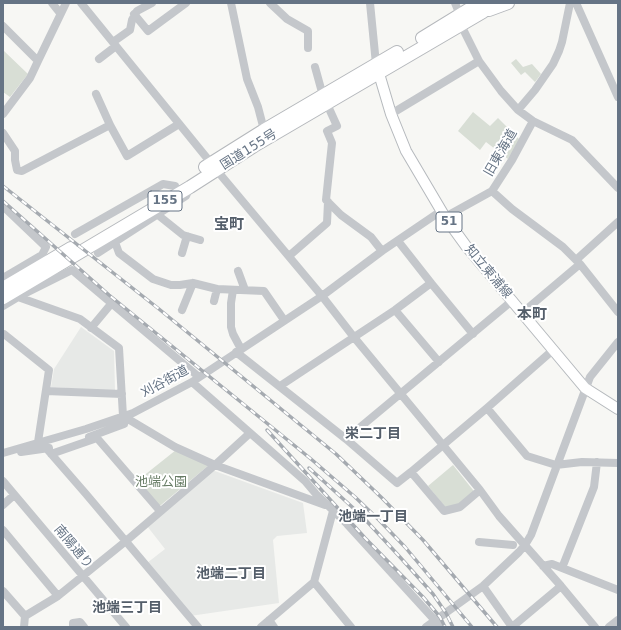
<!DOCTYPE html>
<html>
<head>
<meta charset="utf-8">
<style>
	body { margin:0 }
	#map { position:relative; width:621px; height:630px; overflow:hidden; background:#f7f7f4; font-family:"DejaVu Sans",sans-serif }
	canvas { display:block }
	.frame { position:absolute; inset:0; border:4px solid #667485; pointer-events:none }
</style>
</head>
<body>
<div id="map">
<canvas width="621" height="630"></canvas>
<div class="frame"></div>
</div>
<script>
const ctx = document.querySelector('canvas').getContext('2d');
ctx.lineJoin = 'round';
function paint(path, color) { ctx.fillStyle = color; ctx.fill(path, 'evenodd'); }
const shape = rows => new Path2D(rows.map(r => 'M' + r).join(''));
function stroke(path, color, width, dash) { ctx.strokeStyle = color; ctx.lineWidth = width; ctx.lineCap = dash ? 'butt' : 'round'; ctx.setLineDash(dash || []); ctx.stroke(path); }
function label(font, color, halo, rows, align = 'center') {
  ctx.font = font + ' "DejaVu Sans","Noto Sans JP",sans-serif'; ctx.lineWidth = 4; ctx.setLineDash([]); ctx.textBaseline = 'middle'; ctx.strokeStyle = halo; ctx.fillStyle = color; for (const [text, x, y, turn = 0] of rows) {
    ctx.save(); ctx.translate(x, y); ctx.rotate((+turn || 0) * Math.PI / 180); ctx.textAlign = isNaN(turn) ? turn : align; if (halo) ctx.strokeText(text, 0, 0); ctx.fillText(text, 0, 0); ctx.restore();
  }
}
const built = shape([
	[81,327,114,351,115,391,51,387,54,369],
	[212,470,303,503,307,533,277,536,273,540,279,603,190,616,147,563,165,549,147,526]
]);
const green = shape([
	[3,50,28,74,10,97,3,92],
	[516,59,523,67,532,64,541,74,535,82,525,72,521,75,511,63],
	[473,112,490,126,498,118,520,140,508,159,486,142,480,150,458,131],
	[176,450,209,465,161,505,158,505,137,481],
	[453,465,473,490,473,493,459,504,446,508,428,486]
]);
const minor = shape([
	[52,3,60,13],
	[81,3,224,179,322,296,353,336,480,490,499,516,561,586,595,627],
	[231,3,247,79,258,107,264,130],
	[270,3,287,19,308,31,308,48],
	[370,3,376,64],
	[455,3,460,15],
	[576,3,618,97],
	[134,14,148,31,186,3],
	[461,25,479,61,501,91,518,110,533,121,572,140,618,188],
	[3,26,38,61,30,78,3,114],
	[113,42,130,30,132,20,137,11,152,3],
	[99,59,116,46],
	[38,61,66,3],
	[315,67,323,96],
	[96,94,110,125],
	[327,104,337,126,327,131,332,143,326,200,341,215,371,237,382,251],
	[518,110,535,90,553,64,559,51,562,42,570,3],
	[391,114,479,61],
	[3,133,15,151,15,160,17,170,22,171,110,125,127,156,179,124],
	[492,191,512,209,563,247,580,264,618,312],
	[3,206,46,247,42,255,3,278],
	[158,215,183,235,200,240],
	[445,217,492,191,512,160,533,121],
	[75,234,163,184,175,186],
	[115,242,119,253,153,279,171,285,180,285,193,283,217,289,264,291,284,320],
	[98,253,186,196,190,187],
	[182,253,187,236],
	[289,256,327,223,328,202],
	[576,260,618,222],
	[238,271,245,290],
	[431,283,473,334],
	[233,290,231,303,231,327,233,334,241,349],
	[18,297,80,319,119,348,123,416],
	[214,301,217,289],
	[3,306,18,297,72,270,199,377],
	[182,310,193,283],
	[395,310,439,362],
	[522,313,580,264],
	[91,328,111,304],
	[3,334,4,334,49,370,38,442],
	[236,352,346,439,397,483,411,472,444,511,460,507,480,490],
	[192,382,305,481,316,494,347,524,441,627],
	[280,386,395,310,431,283,398,241],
	[46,391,122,394],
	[487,408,527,456,556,465,582,462,618,463],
	[123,416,175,447,215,465,325,505],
	[89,437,124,424],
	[346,439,513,300],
	[38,442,46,448,86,494,198,627],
	[21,452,49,448],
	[3,453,86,429,133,413,192,382,322,296,382,251,441,211],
	[51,454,97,438,160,511],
	[411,472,487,408,553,350],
	[3,481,126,627],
	[3,505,14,495],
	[3,530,58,596],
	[479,542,513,545],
	[543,566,552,564,618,590],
	[562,568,594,487,597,462],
	[314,582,351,627],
	[483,586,512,627],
	[3,591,25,616,24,627],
	[25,616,58,596,126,541,215,465,250,433],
	[269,620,274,627],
	[73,627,73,623,80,622,84,627],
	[261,627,314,582,333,511],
	[426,627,483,586,519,552,525,545,531,535,590,377,618,342],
	[512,627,561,586],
	[609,627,618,620]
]);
const major = shape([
	[377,67,391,114,406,151,445,217,466,246,585,388,618,409]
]);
const highway = shape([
	[489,10,508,3],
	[422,38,479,3],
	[205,167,264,130,397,52],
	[3,288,71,248],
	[3,298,190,187,254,146,483,12,495,3]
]);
const rail = shape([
	[3,186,159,309,336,454,382,498,423,540,497,627],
	[3,201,109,295,311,459,355,497,379,520,405,547,472,627],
	[267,430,365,538,423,597,440,617,445,627],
	[309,468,361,515,399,556,433,594,446,613,453,627]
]);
const shields = [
	[165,201,34],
	[449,222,26]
];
const shieldNames = [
	["155",165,201],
	["51",449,222]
];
const streetNames = [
	["国道155号",249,150,-32],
	["旧東海道",501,153,-60],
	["知立東浦線",488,272,50],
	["刈谷街道",165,382,-29],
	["南陽通り",73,547,50]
];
const parkNames = [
	["池端公園",161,483]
];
const neighbourhoodNames = [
	["栄二丁目",373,434],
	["池端一丁目",373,517],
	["池端二丁目",231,574],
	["池端三丁目",127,608]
];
const quarterNames = [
	["宝町",229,225],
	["本町",532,315]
];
paint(built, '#e7e9e7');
paint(green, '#d8ded5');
stroke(major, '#b5b9bd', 12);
stroke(highway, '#b5b8bc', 14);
stroke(minor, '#c4c7cb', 8);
stroke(major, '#fff', 10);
stroke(highway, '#fff', 12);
stroke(rail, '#a5aab0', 3.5);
stroke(rail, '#fff', 2, [6]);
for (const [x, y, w] of shields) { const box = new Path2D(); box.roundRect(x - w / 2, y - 10, w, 20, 3); ctx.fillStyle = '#fff'; ctx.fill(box); stroke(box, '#667485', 1); }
label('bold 12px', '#667485', null, shieldNames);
label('13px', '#667485', '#fff', streetNames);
label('13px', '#677c65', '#fff', parkNames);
label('bold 14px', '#545e6a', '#fff', neighbourhoodNames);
label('bold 15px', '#545e6a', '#fff', quarterNames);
</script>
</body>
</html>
